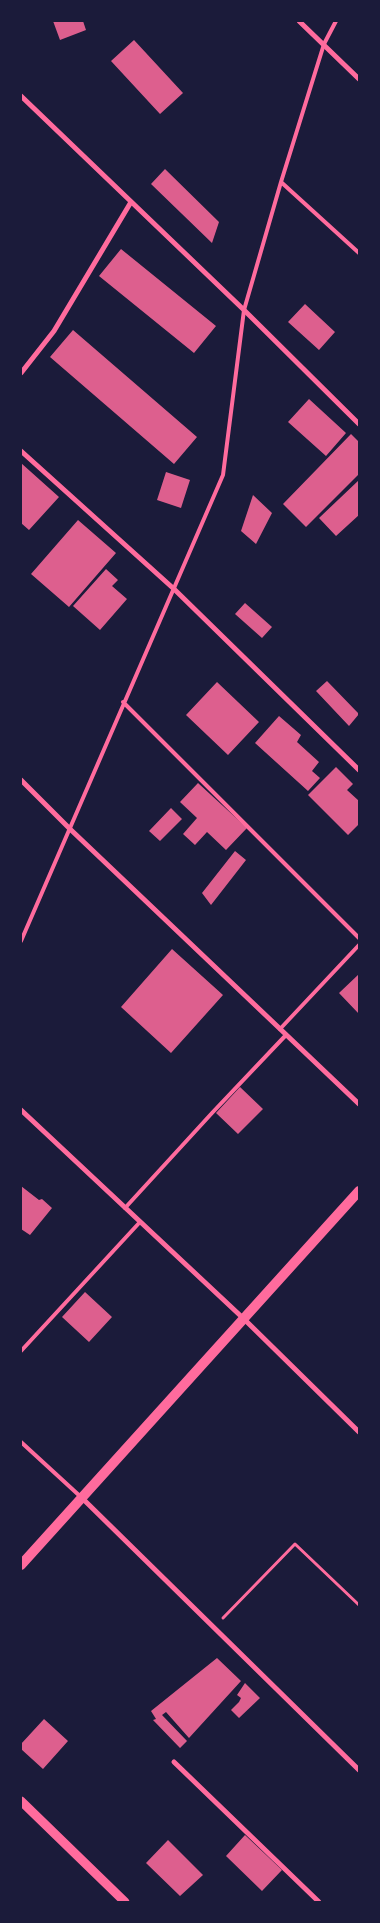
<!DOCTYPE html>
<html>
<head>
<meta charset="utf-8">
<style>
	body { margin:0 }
	#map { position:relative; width:380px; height:1923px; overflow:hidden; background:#1b1b3a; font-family:"DejaVu Sans",sans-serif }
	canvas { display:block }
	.frame { position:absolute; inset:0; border:22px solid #1b1b3a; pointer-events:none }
</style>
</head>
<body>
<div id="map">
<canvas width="380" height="1923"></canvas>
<div class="frame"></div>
</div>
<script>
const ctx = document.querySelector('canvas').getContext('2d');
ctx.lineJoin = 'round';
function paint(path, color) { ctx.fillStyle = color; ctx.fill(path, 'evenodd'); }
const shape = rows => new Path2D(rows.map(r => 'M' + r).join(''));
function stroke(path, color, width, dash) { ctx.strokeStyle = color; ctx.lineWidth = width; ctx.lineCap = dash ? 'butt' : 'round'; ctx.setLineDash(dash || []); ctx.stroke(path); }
const building = shape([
	[53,21,83,21,86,30,60,40],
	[134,40,183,93,160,114,111,61],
	[165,169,219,222,212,243,151,184],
	[121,249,216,326,194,353,99,276],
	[305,304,335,332,319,350,288,322],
	[73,330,197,437,174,464,50,357],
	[309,399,346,433,326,456,288,422],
	[351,434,359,442,359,474,306,527,283,504],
	[21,463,59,497,29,530,21,523],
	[166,472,190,480,181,508,157,500],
	[359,480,359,515,336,536,319,518],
	[253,495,272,513,256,544,241,531],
	[78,520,116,553,69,607,31,574],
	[106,569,118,580,112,586,127,599,100,630,73,606],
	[245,603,272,627,262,638,235,614],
	[327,681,359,714,349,726,316,691],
	[217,682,259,722,228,755,186,715],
	[279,716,301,735,297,742,319,762,312,771,320,778,308,791,255,743],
	[336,767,353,784,347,790,359,801,359,824,348,835,308,795],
	[198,783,247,828,226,850,207,832,195,845,183,834,197,818,180,802],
	[171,808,182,819,160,841,149,831],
	[235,851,246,860,211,905,202,893],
	[172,949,223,995,171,1053,121,1007],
	[359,974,359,1014,339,993],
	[240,1087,263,1109,238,1134,216,1113],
	[21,1186,39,1200,42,1199,52,1208,30,1235,21,1229],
	[85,1292,112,1317,89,1342,62,1317],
	[217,1658,241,1681,189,1738,166,1712,162,1715,187,1741,180,1748,153,1720,156,1719,151,1711],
	[245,1683,260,1698,239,1718,231,1710,239,1702,241,1698,237,1695],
	[44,1719,68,1741,43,1769,21,1749,21,1744],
	[245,1835,282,1870,262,1891,226,1856],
	[168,1840,203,1875,180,1896,146,1863]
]);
const path = shape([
	[223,1618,295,1544,359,1605]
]);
const service = shape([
	[281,182,359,253],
	[123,702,359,938],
	[21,941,223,475,244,310,281,182,324,44,336,21],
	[280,1029,359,945],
	[125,1208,212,1113,286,1035],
	[21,1351,140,1222],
	[21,1442,82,1498]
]);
const minor = shape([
	[299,21,359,79],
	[21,96,244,310,359,424],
	[21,373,54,331,131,202],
	[21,451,174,589,359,770],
	[21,780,70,829,359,1104],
	[21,1110,244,1319,359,1432],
	[82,1498,359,1770],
	[174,1762,319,1902]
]);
const tertiary = shape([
	[21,1801,125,1902]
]);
const secondary = shape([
	[21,1565,359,1191]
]);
paint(building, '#dd5f8e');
stroke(path, '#ff6b9d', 3);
stroke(service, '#ff6b9d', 4);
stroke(minor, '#ff6b9d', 5);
stroke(tertiary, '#ff6b9d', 9);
stroke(secondary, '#ff6b9d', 10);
</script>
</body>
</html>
